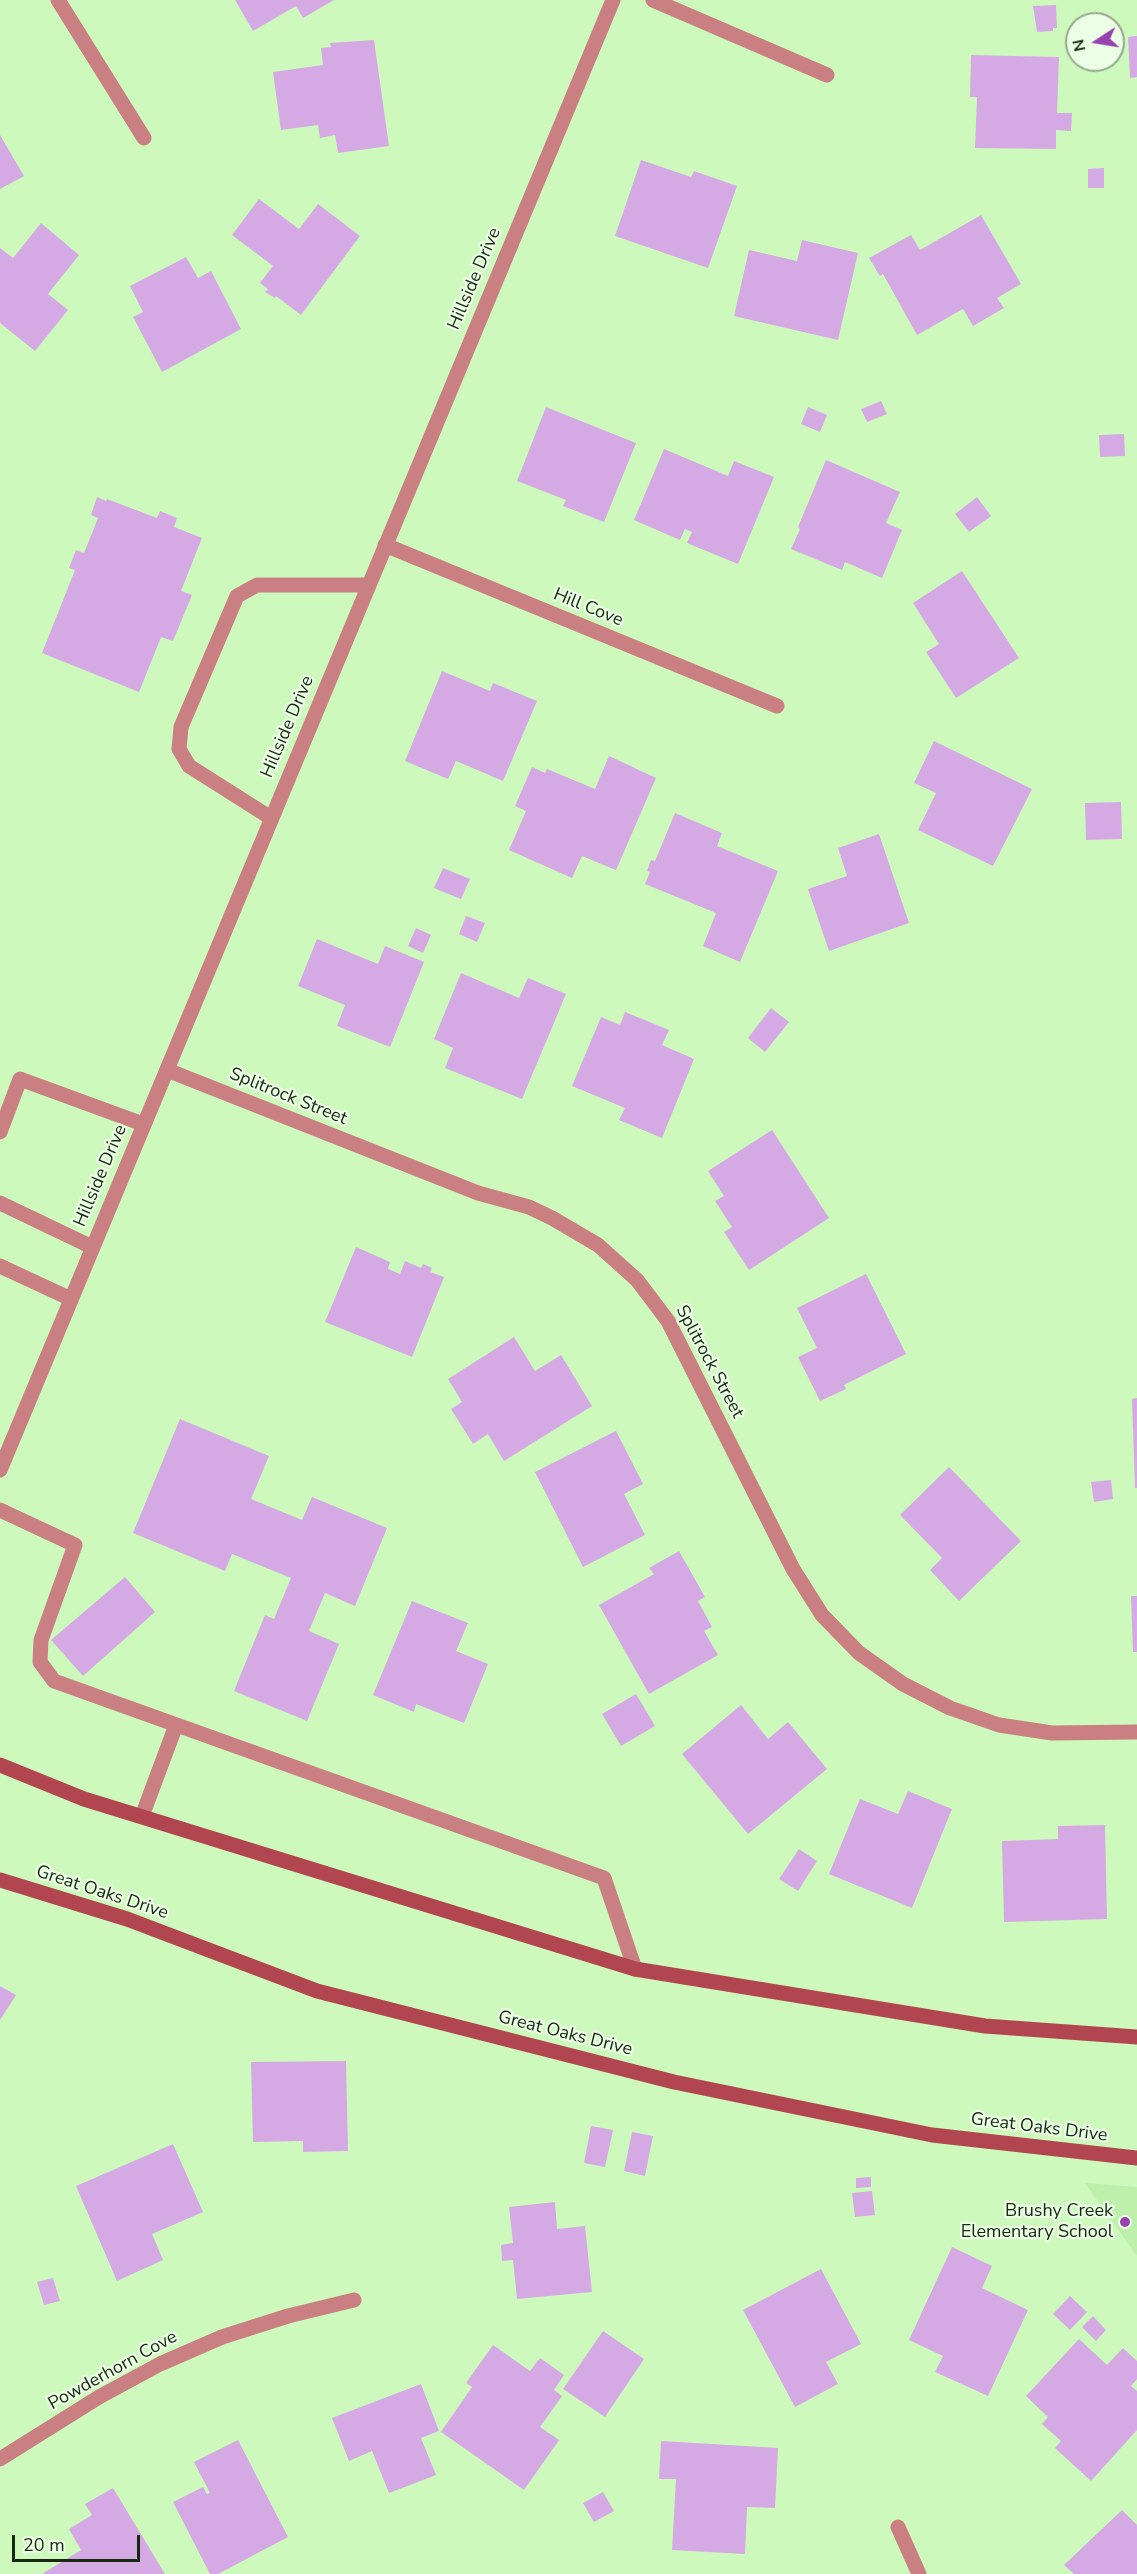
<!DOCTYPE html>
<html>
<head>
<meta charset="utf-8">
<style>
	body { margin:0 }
	#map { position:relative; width:1137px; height:2574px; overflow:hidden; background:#cdfabc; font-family:"Nunito Sans",sans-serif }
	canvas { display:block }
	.north { position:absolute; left:1065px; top:12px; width:60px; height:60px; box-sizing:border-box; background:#ecfee5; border:2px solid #97a890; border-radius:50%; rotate:258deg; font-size:16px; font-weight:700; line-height:24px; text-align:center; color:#172811 }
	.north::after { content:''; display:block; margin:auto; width:21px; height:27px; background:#9642b0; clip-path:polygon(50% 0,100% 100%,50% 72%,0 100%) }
	.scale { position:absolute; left:12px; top:2535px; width:128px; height:27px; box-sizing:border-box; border:3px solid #172811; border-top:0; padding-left:8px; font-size:18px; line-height:21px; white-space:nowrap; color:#172811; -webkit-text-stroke:4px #ecfee5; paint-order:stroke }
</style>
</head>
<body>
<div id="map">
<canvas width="1137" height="2574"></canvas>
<div class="north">N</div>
<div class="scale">20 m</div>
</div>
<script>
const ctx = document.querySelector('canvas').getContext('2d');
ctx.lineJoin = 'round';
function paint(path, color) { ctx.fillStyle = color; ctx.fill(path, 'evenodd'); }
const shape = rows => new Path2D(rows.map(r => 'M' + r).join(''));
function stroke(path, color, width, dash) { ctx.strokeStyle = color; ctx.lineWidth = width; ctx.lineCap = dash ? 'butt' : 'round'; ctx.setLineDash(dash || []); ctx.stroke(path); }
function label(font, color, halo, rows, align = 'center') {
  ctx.font = font + ' "Nunito Sans",sans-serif'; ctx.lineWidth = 4.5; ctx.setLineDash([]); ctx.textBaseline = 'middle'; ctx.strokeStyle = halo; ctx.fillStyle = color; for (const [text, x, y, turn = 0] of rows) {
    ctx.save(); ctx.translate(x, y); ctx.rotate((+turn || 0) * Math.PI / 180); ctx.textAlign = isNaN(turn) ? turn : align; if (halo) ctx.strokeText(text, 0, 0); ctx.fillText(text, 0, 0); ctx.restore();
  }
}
const built = shape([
	[1085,2183,1137,2187,1137,2256]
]);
const building = shape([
	[235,0,334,0,303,18,296,6,253,31],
	[1056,5,1057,28,1053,28,1053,31,1037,32,1033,6],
	[1137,36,1137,77,1130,78,1128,37],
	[374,40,389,146,338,153,335,135,320,138,318,125,281,130,273,72,323,65,321,48,331,47,330,43],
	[971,55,1059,57,1057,113,1072,113,1071,131,1056,130,1056,149,975,148,977,97,970,97],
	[0,135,24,176,0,189],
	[641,160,691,177,694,171,737,186,708,268,615,236],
	[1104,168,1104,188,1088,188,1088,169],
	[259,199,299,229,318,204,360,236,301,315,276,296,275,298,265,292,268,289,260,283,273,266,232,235],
	[981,215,1021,284,997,298,1004,308,973,326,963,309,917,335,883,274,880,276,869,258,911,235,920,250],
	[41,223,79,255,48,294,68,310,35,351,0,323,0,248,13,258],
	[802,240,858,253,838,340,734,316,749,250,797,261],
	[186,257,198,278,211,271,241,329,162,372,133,317,143,312,130,286],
	[881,401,887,414,867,422,861,409],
	[546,407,636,443,604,522,563,506,566,500,517,481],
	[808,407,827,415,820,432,801,424],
	[1124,434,1125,456,1100,457,1099,435],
	[664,449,728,476,734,461,774,477,738,564,687,543,692,532,685,529,680,540,634,520],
	[826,460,900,492,886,523,902,530,882,578,845,562,842,570,791,549,800,529,798,527],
	[97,497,106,501,107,499,157,518,160,511,177,518,174,527,202,538,181,591,192,595,173,641,161,637,139,692,42,653,75,570,69,568,76,550,84,553,98,518,91,515],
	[977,497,991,516,969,532,955,514],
	[962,571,1019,658,956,698,926,652,939,644,913,603],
	[442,671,490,691,493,683,537,701,503,781,456,761,448,779,405,761],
	[934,741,1032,789,993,866,918,830,936,793,914,783],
	[609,756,656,778,616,870,582,856,572,878,509,850,526,811,515,806,532,767,545,773,547,769,595,789],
	[1121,802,1122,839,1086,840,1085,803],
	[675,813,722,833,717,846,778,871,740,962,703,946,716,913,645,884,650,872,647,871,651,860,655,861],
	[879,834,909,923,829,951,808,889,847,876,838,848],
	[443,868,470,879,461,899,434,888],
	[466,916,485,923,477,942,459,934],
	[416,928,431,935,423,953,408,946],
	[317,939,378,964,385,946,424,962,390,1047,337,1026,345,1005,298,986],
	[461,973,519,998,528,978,566,994,522,1099,445,1068,453,1048,434,1039],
	[771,1008,789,1022,765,1052,748,1038],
	[625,1012,669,1030,662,1045,694,1059,662,1138,619,1120,625,1108,572,1086,601,1017,620,1025],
	[772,1130,829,1218,749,1270,724,1232,732,1227,715,1201,724,1196,708,1171],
	[356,1247,390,1262,388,1269,400,1274,405,1261,421,1268,423,1264,432,1268,430,1272,444,1277,412,1357,325,1322],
	[866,1274,906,1354,844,1385,846,1389,820,1401,798,1357,817,1348,797,1308],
	[514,1337,535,1371,561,1355,592,1406,504,1461,488,1434,473,1444,451,1409,462,1402,448,1379],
	[1137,1398,1137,1488,1135,1488,1132,1399],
	[180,1419,269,1456,251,1499,302,1520,312,1497,387,1528,355,1606,325,1593,309,1631,339,1644,307,1721,234,1691,265,1615,274,1619,291,1578,232,1554,225,1571,133,1533],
	[616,1431,643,1484,624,1494,645,1535,583,1567,535,1472],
	[949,1467,1021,1541,959,1601,930,1570,942,1558,900,1515],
	[1111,1480,1113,1499,1094,1502,1091,1482],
	[679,1551,705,1597,698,1601,712,1627,704,1631,718,1655,649,1694,599,1605,654,1574,649,1568],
	[125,1577,155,1612,83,1676,51,1640],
	[1131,1596,1137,1596,1137,1652,1133,1652],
	[412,1601,468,1623,456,1651,488,1664,464,1723,416,1704,414,1712,373,1695],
	[636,1694,655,1726,621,1746,602,1714],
	[741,1705,768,1739,788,1722,827,1769,748,1834,682,1754],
	[908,1791,952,1809,912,1908,829,1874,860,1799,898,1814],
	[1105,1825,1107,1919,1004,1922,1002,1841,1058,1839,1058,1826],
	[799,1849,817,1861,798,1891,779,1879],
	[0,1986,16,1995,0,2020],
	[346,2061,348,2151,303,2152,303,2141,253,2142,251,2062],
	[591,2126,613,2130,605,2167,584,2163],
	[632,2132,653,2136,645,2176,624,2171],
	[173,2144,203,2212,152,2234,163,2260,117,2281,76,2186],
	[871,2177,871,2187,856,2188,856,2178],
	[872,2191,875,2215,855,2217,852,2193],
	[555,2202,557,2229,585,2226,592,2292,517,2299,513,2260,502,2261,501,2245,513,2243,509,2207],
	[952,2247,992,2266,982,2288,1028,2310,988,2396,935,2372,943,2356,909,2340],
	[821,2269,861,2344,826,2362,838,2384,795,2407,743,2310],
	[53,2278,60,2301,44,2305,37,2282],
	[1070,2296,1087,2312,1070,2330,1053,2314],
	[1093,2316,1106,2330,1096,2341,1082,2327],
	[603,2331,644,2359,605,2417,563,2389],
	[1079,2339,1107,2365,1123,2348,1137,2361,1137,2379,1131,2386,1137,2391,1137,2430,1091,2481,1055,2448,1061,2441,1042,2424,1048,2417,1026,2396],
	[493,2345,530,2371,540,2358,564,2375,554,2390,562,2396,540,2427,559,2440,524,2490,441,2432,472,2387,466,2383],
	[421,2384,439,2431,421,2438,436,2475,389,2493,372,2451,349,2461,332,2418],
	[238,2440,288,2537,218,2574,210,2574,173,2502,203,2487,207,2494,210,2493,194,2462],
	[661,2441,778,2448,775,2508,747,2507,745,2554,672,2550,676,2479,659,2479],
	[113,2488,165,2574,42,2574,81,2550,69,2529,92,2515,85,2504],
	[603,2492,614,2511,594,2522,583,2503],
	[1122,2510,1137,2525,1137,2574,1074,2574,1064,2565]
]);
const lane = shape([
	[271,818,189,766,179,749,181,727,237,596,257,585,369,585],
	[0,1132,20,1079,143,1124],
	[0,1203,92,1247],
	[0,1266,71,1299],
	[0,1510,75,1545,41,1640,40,1662,54,1681,604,1878,635,1969],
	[142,1816,176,1725]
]);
const street = shape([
	[58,0,144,138],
	[653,0,827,75],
	[385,545,777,706],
	[167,1070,478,1193,529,1207,552,1218,598,1245,637,1280,668,1321,793,1569,822,1615,859,1653,903,1684,950,1708,999,1725,1052,1733,1137,1732],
	[0,1470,613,0],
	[0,2459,99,2397,160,2364,222,2337,288,2316,354,2300],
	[898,2527,919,2574]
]);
const secondary = shape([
	[0,1765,84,1799,635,1969,985,2026,1137,2037],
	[0,1880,127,1919,317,1991,674,2082,932,2135,1137,2158]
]);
const markers = [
	[1125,2222,6,"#9642b0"]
];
const streetNames = [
	["Hillside Drive",475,279,-67],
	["Hill Cove",588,608,22],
	["Hillside Drive",288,727,-67],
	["Splitrock Street",288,1097,22],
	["Hillside Drive",101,1176,-67],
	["Splitrock Street",709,1362,62],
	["Great Oaks Drive",102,1893,18],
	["Great Oaks Drive",565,2034,14],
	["Great Oaks Drive",1039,2128,7],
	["Powderhorn Cove",113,2371,-29]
];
const poiNames = [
	["Brushy Creek",1113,2212],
	["Elementary School",1113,2233]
];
paint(built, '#beefab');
paint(building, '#d5aae4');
stroke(lane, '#ca7f82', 15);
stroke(street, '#ca7f82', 15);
stroke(secondary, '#b24650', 15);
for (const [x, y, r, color] of markers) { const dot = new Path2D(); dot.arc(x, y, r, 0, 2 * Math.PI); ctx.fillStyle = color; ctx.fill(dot); stroke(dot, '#ecfee5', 2); }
label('18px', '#172811', '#ecfee5', streetNames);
label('18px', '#172811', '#ecfee5', poiNames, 'right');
</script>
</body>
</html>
